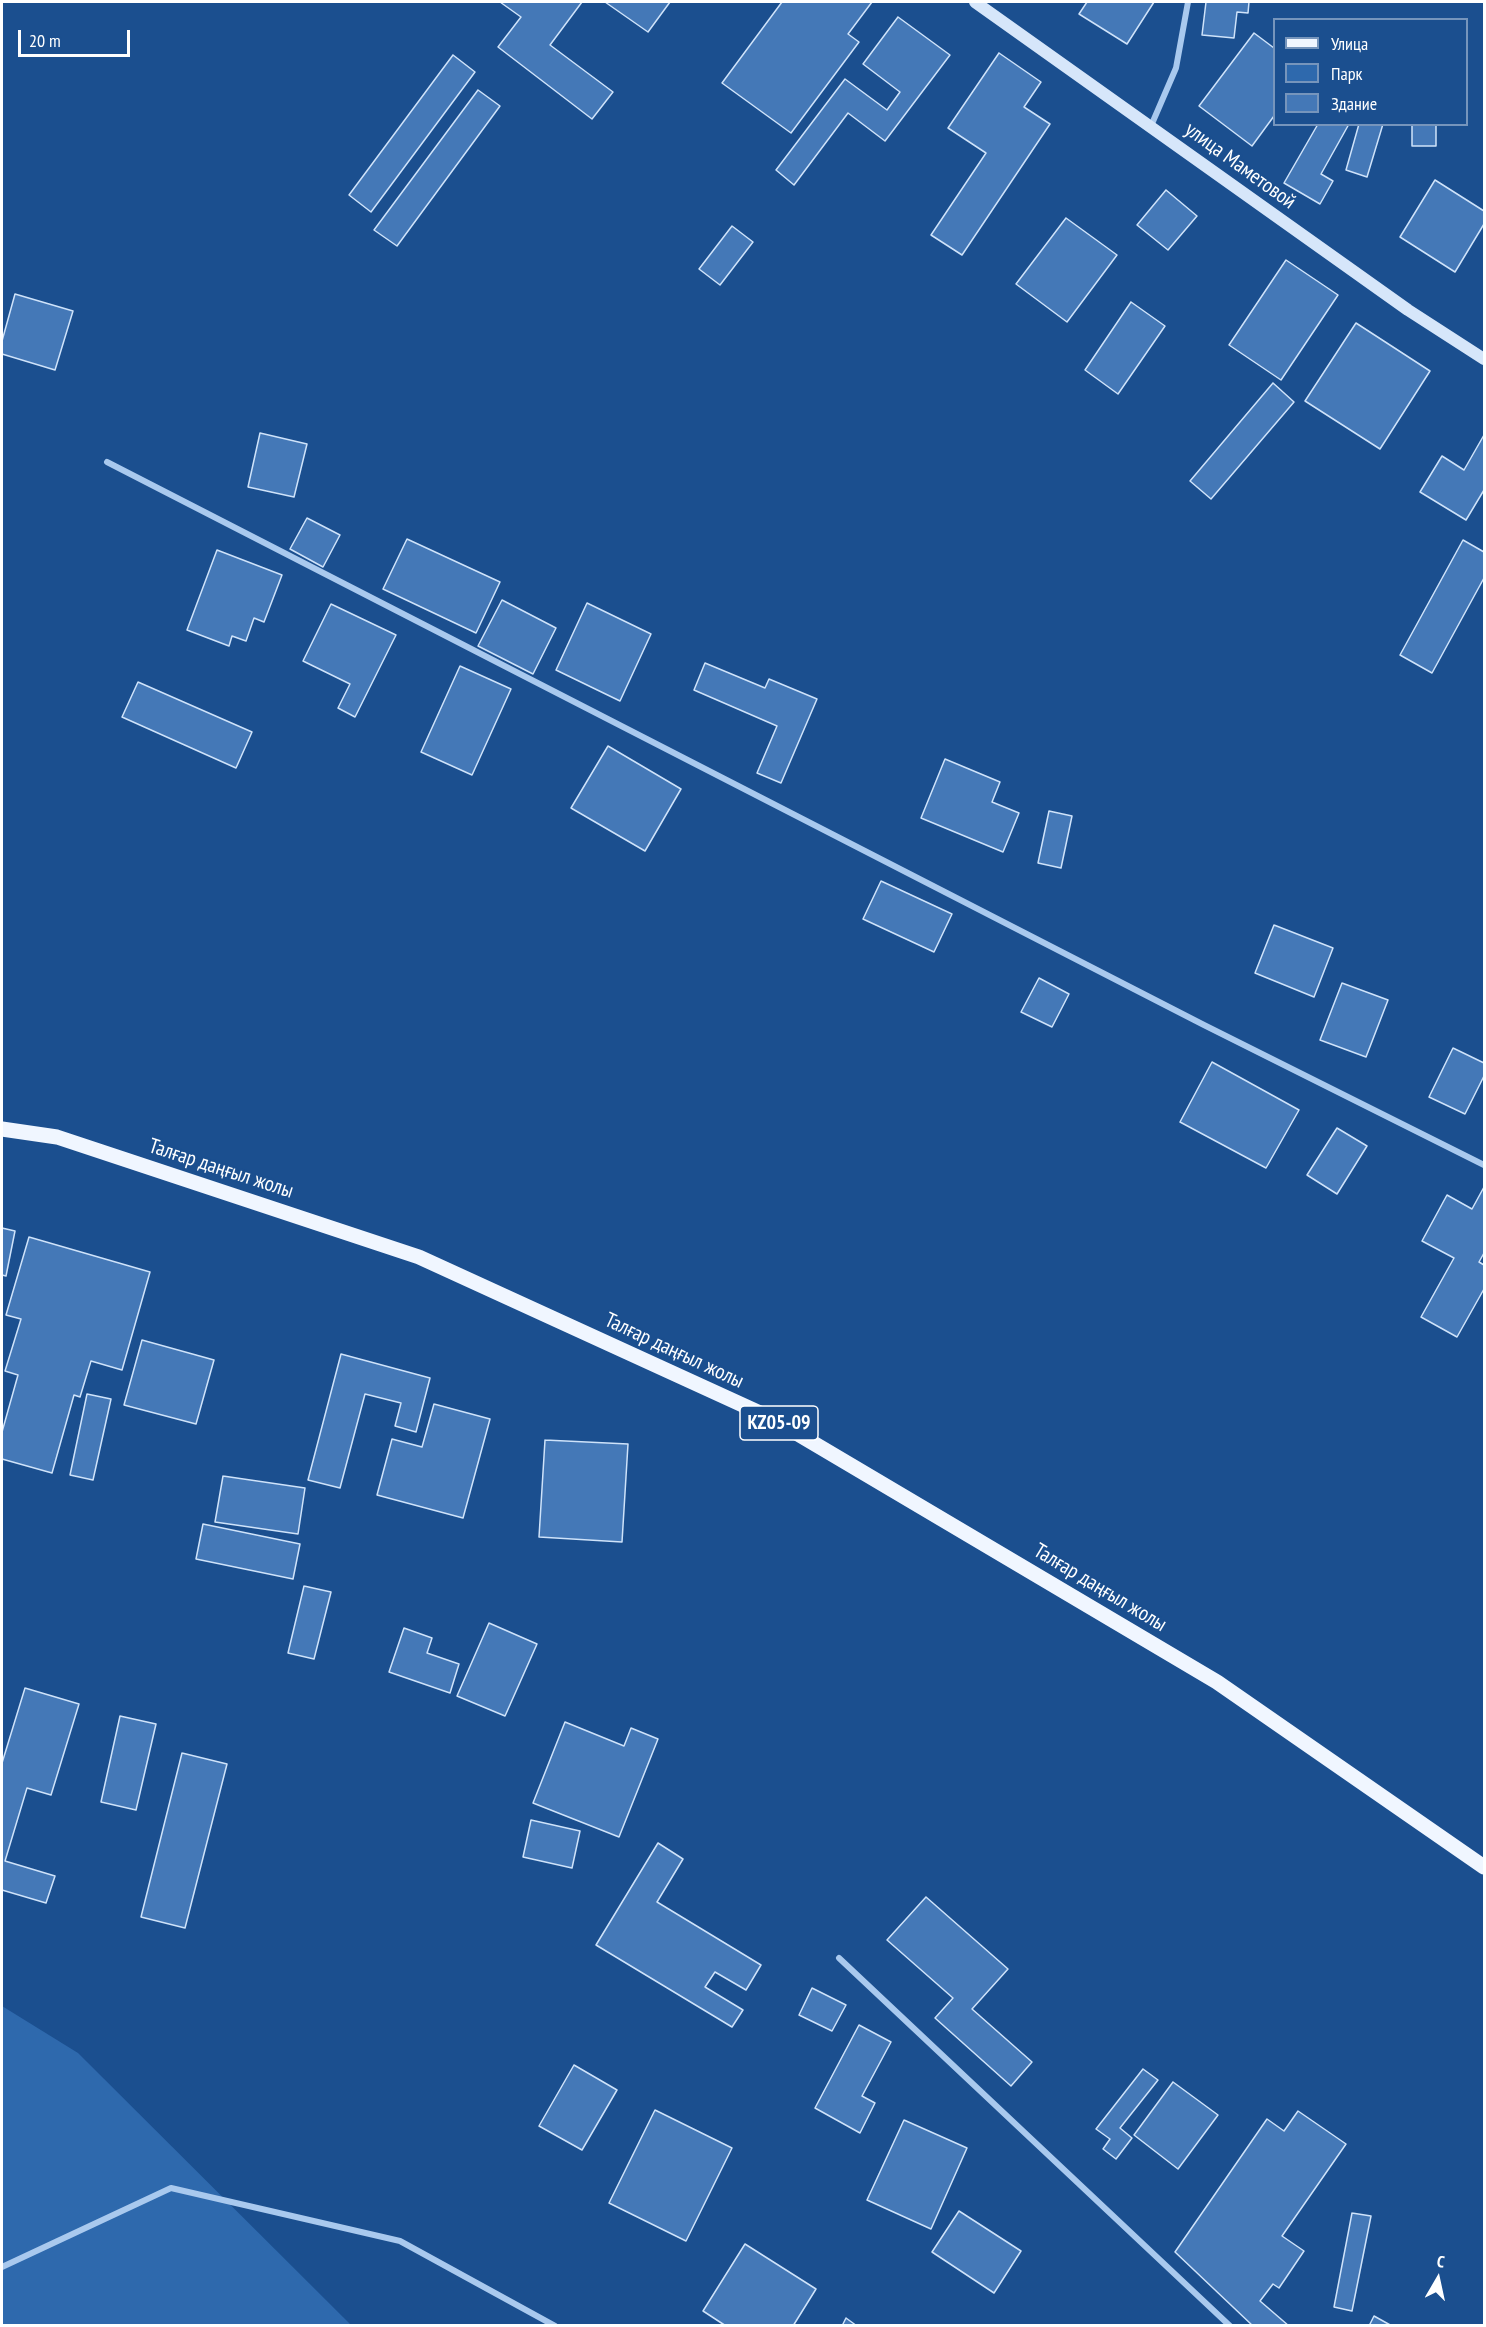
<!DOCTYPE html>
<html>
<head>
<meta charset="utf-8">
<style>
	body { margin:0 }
	#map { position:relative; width:1486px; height:2327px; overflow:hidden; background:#1b4f8f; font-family:"PT Sans Narrow",sans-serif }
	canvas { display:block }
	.frame { position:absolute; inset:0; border:3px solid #fff; pointer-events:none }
	.legend { position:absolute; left:1273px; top:18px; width:195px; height:108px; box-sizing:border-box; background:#1b4f8f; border:2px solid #7695bc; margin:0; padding:8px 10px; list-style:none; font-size:18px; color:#fff }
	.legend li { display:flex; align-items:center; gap:12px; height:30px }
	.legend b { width:30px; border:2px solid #7695bc }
	.north { position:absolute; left:1408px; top:2249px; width:60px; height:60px; -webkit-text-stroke:4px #1b4f8f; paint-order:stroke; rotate:9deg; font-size:16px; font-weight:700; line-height:24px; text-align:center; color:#fff }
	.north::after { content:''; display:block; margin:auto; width:21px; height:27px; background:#fff; clip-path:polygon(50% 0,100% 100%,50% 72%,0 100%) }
	.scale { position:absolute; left:18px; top:30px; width:112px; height:27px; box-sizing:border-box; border:3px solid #fff; border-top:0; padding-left:8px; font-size:18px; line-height:21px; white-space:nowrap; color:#fff; -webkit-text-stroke:4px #1b4f8f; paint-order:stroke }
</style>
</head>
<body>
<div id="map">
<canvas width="1486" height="2327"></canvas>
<div class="frame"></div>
<ul class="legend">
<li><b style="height:8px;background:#f0f6ff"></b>Улица</li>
<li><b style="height:16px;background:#2e69ad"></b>Парк</li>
<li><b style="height:16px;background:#4478b7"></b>Здание</li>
</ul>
<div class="north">С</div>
<div class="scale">20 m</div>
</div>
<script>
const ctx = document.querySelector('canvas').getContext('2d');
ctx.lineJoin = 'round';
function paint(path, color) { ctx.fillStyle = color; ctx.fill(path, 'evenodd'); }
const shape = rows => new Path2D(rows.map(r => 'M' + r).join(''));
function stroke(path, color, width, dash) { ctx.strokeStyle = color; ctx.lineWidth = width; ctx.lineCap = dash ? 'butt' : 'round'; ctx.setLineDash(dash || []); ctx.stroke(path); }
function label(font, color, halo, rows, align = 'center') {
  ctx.font = font + ' "PT Sans Narrow",sans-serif'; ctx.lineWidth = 4.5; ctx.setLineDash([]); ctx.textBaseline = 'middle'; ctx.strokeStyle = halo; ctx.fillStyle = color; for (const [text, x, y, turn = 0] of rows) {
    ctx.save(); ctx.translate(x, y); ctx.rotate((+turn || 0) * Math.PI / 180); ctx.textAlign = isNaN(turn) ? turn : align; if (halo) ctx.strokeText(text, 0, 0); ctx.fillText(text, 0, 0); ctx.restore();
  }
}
const green = shape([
	[2,2006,78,2053,351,2325,2,2325]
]);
const building = shape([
	[500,2,582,2,550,45,613,92,592,119,498,47,521,17,500,2],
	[605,2,670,2,648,32,605,2],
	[782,2,872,2,848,34,859,42,791,133,722,83,782,2],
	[1087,2,1154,2,1127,44,1079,14,1087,2],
	[1206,2,1249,2,1248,13,1237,12,1234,38,1202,35,1206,2],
	[898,17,950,55,885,141,848,113,794,185,776,170,845,79,887,110,900,92,863,64,898,17],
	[1254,33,1274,48,1274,116,1252,146,1199,106,1254,33],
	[999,53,1041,82,1024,107,1050,124,962,255,931,235,986,153,948,128,999,53],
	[453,55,475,72,371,212,349,195,453,55],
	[478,90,500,106,397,246,374,230,478,90],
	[1318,124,1349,124,1321,174,1333,181,1320,204,1284,183,1318,124],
	[1359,124,1383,124,1367,177,1346,170,1359,124],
	[1412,124,1436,124,1436,146,1412,146,1412,124],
	[1435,180,1484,211,1484,224,1455,272,1400,237,1435,180],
	[1166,190,1197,216,1168,250,1137,225,1166,190],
	[1066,218,1117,255,1067,322,1016,284,1066,218],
	[732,226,753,242,720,285,699,269,732,226],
	[1286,260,1338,295,1281,380,1229,345,1286,260],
	[15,294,73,311,55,370,2,354,2,341,15,294],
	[1131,302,1165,326,1118,394,1085,370,1131,302],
	[1356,323,1430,371,1380,449,1305,401,1356,323],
	[1273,383,1294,402,1211,499,1190,481,1273,383],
	[260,433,307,444,294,497,248,487,260,433],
	[1484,435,1484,490,1466,520,1420,492,1442,456,1464,470,1484,435],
	[307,518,340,535,323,567,290,549,307,518],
	[407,539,500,582,476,633,383,589,407,539],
	[1463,540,1484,552,1484,578,1432,673,1400,655,1463,540],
	[217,550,282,575,264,622,254,618,246,641,232,636,229,646,187,630,217,550],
	[502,600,556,628,533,674,478,646,502,600],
	[587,603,651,634,620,701,556,670,587,603],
	[331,604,396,635,355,717,338,708,350,684,303,661,331,604],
	[705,663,765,688,769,679,817,699,781,783,757,773,777,726,694,690,705,663],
	[460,666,511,689,472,775,421,752,460,666],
	[138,682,252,732,236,768,122,717,138,682],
	[608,746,681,789,645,851,571,808,608,746],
	[945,759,1000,782,992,802,1019,813,1003,852,921,818,945,759],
	[1049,811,1072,816,1061,868,1038,863,1049,811],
	[881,881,952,914,934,952,863,919,881,881],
	[1274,925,1333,948,1314,997,1255,973,1274,925],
	[1039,978,1069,994,1052,1027,1021,1012,1039,978],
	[1342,983,1388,1000,1366,1057,1320,1040,1342,983],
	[1453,1048,1484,1063,1484,1076,1465,1114,1429,1097,1453,1048],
	[1212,1062,1299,1110,1266,1168,1180,1122,1212,1062],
	[1337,1128,1367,1146,1337,1194,1307,1175,1337,1128],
	[1484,1187,1484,1253,1479,1262,1484,1265,1484,1289,1457,1337,1421,1317,1454,1258,1422,1241,1447,1195,1472,1209,1484,1187],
	[2,1228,15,1231,6,1276,2,1275,2,1228],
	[29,1237,150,1272,122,1370,91,1361,80,1397,74,1395,52,1473,2,1459,2,1432,18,1375,5,1371,21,1319,6,1315,29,1237],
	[142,1340,214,1360,196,1424,124,1405,142,1340],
	[341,1354,430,1378,416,1432,395,1426,401,1403,365,1394,340,1488,308,1480,341,1354],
	[87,1394,111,1399,93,1480,70,1475,87,1394],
	[434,1404,490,1419,463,1518,377,1495,392,1439,422,1447,434,1404],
	[545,1440,628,1444,622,1542,539,1537,545,1440],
	[223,1476,305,1488,298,1534,215,1522,223,1476],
	[203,1524,300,1544,293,1579,196,1559,203,1524],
	[304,1586,331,1592,314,1659,288,1653,304,1586],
	[489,1623,537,1644,505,1716,457,1696,489,1623],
	[404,1628,432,1638,427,1653,459,1664,450,1693,389,1672,404,1628],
	[25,1688,79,1704,51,1795,27,1788,5,1861,55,1876,46,1903,2,1890,2,1763,25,1688],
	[120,1716,156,1724,136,1810,101,1802,120,1716],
	[565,1722,624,1746,631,1728,658,1739,619,1837,533,1803,565,1722],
	[182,1753,227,1764,185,1928,141,1917,182,1753],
	[531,1820,580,1831,572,1868,523,1857,531,1820],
	[658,1843,683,1859,657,1902,761,1965,746,1990,715,1972,705,1987,743,2010,732,2027,596,1945,658,1843],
	[926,1897,1008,1969,972,2009,1032,2062,1011,2086,935,2018,953,1998,887,1940,926,1897],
	[812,1988,846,2005,832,2031,799,2015,812,1988],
	[859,2025,891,2042,862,2096,875,2103,860,2133,815,2108,859,2025],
	[574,2065,617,2090,582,2150,539,2126,574,2065],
	[1143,2069,1158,2080,1120,2128,1132,2138,1116,2159,1103,2149,1110,2139,1096,2129,1143,2069],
	[1173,2082,1218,2115,1178,2169,1134,2135,1173,2082],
	[655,2110,732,2148,686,2241,609,2203,655,2110],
	[1298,2111,1346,2144,1282,2236,1304,2251,1279,2288,1273,2284,1260,2301,1289,2326,1253,2326,1175,2252,1267,2119,1284,2131,1298,2111],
	[904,2120,967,2148,931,2229,867,2200,904,2120],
	[959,2211,1021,2251,994,2293,932,2252,959,2211],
	[1352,2213,1371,2216,1352,2311,1334,2307,1352,2213],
	[745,2244,816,2289,793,2326,726,2326,703,2311,745,2244],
	[1374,2316,1392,2326,1369,2326,1374,2316],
	[846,2318,857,2326,842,2326,846,2318]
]);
const street = shape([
	[1151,126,1176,68,1188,2],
	[107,462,1204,1025,1484,1165],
	[839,1958,1230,2326],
	[2,2267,171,2188,400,2241,555,2326]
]);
const secondary = shape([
	[975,2,1408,310,1484,359]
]);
const primary = shape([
	[2,1129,57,1137,419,1257,771,1418,1217,1682,1484,1867]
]);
const shields = [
	[779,1423,78]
];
const shieldNames = [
	["KZ05-09",779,1423]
];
const streetNames = [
	["улица Маметовой",1240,166,36],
	["Талғар даңғыл жолы",221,1169,18],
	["Талғар даңғыл жолы",674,1351,25],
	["Талғар даңғыл жолы",1100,1588,31]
];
paint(green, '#2e69ad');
paint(building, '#4478b7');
stroke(building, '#cfe3fa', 1.5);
stroke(street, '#a9c9ee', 6);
stroke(secondary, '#d6e6fa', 12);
stroke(primary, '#f0f6ff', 15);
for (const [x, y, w] of shields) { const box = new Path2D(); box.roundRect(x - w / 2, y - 17, w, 34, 4.5); ctx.fillStyle = '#1b4f8f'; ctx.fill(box); stroke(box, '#fff', 1.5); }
label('bold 20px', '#fff', null, shieldNames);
label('21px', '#fff', '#1b4f8f', streetNames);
</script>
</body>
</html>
